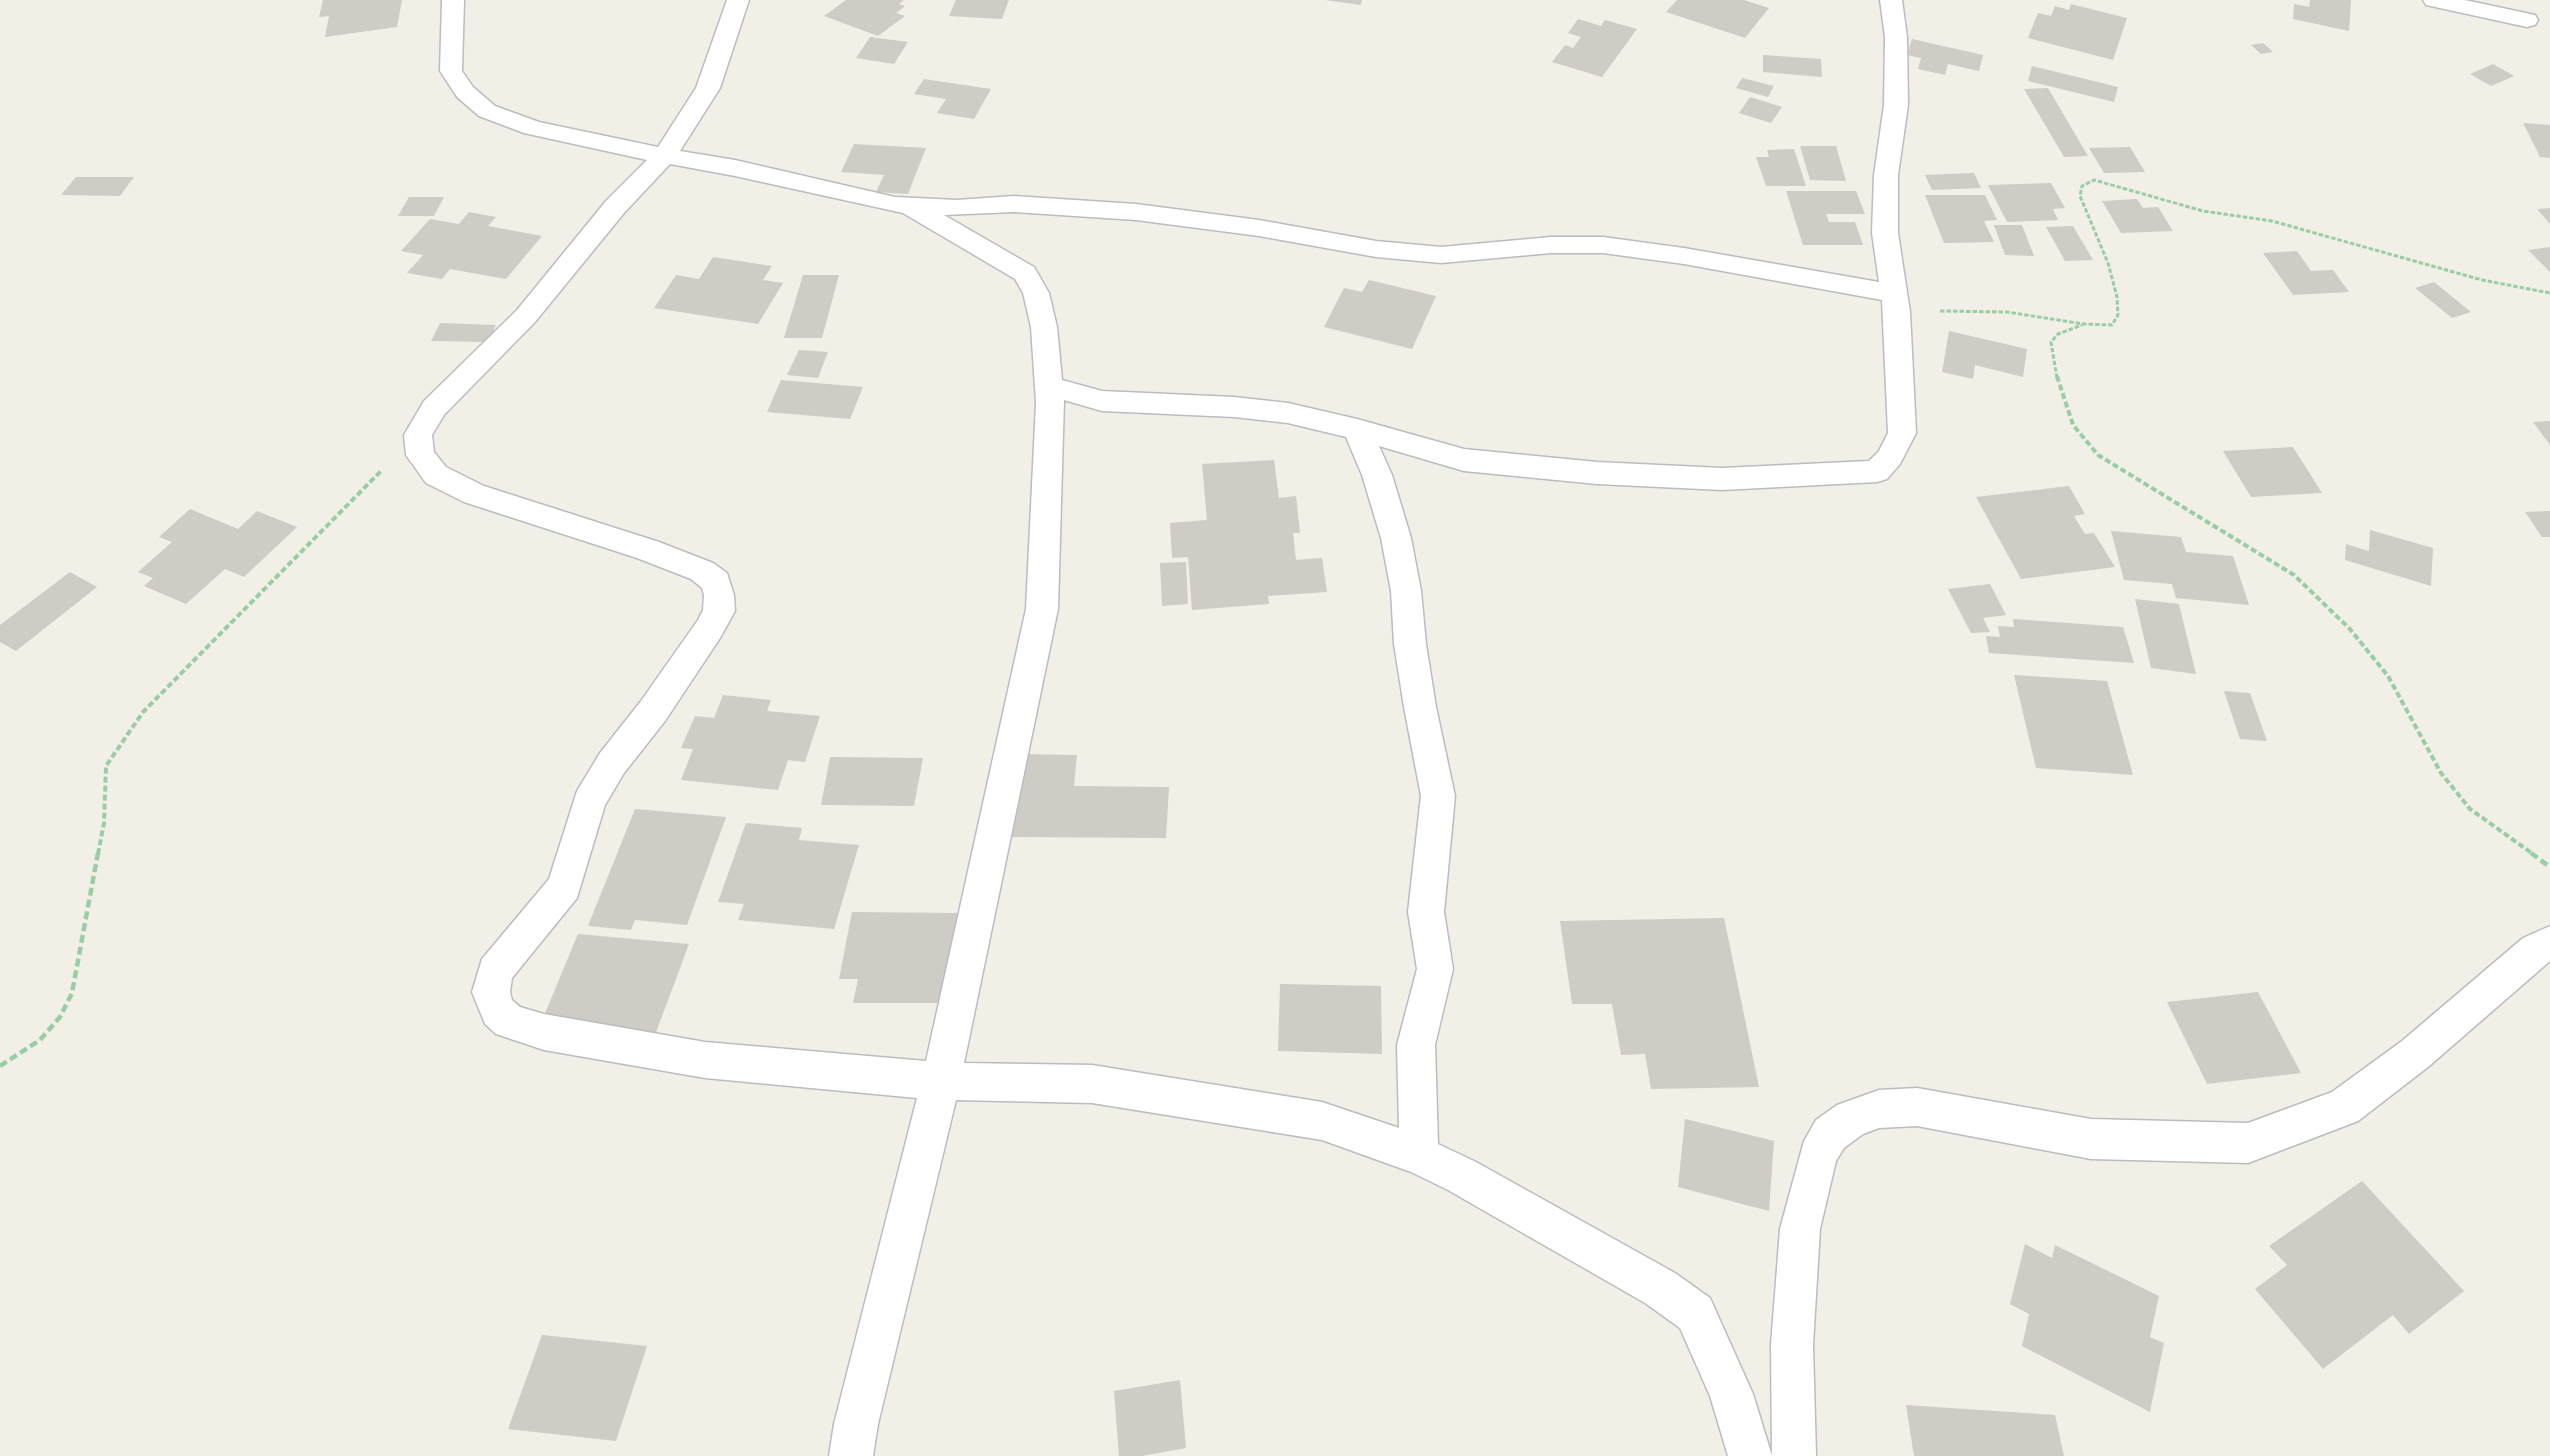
<!DOCTYPE html>
<html>
<head>
<meta charset="utf-8">
<style>
	body { margin:0 }
	canvas { display:block; background:#f1efe6 }
</style>
</head>
<body>
<canvas width="2550" height="1456"></canvas>
<script>
const ctx = document.querySelector('canvas').getContext('2d');
ctx.lineJoin = 'round';
function paint(path, color) { ctx.fillStyle = color; ctx.fill(path, 'evenodd'); }
const shape = rows => new Path2D(rows.map(r => 'M' + r).join(''));
function stroke(path, color, width, dash) { ctx.strokeStyle = color; ctx.lineWidth = width; ctx.lineCap = dash ? 'butt' : 'round'; ctx.setLineDash(dash || []); ctx.stroke(path); }
const building = shape([
	[323,0,402,0,397,27,325,37,329,16,319,17],
	[846,0,904,0,899,4,905,6,896,13,905,16,878,36,824,16],
	[956,0,1009,0,1002,19,949,16],
	[1325,0,1362,0,1361,5],
	[1677,0,1744,0,1769,8,1745,38,1666,12],
	[2310,0,2351,0,2349,31,2293,19,2294,4,2309,7],
	[2071,4,2127,18,2113,60,2028,38,2038,13,2051,16,2055,6,2069,10],
	[1578,19,1601,26,1605,20,1637,29,1602,77,1552,62,1565,45,1573,48,1581,37,1568,33],
	[870,37,908,42,894,64,856,58],
	[1912,39,1983,55,1979,71,1948,64,1945,75,1918,69,1921,58,1907,55],
	[2263,43,2273,52,2261,54,2251,45],
	[1763,55,1821,59,1822,77,1763,72],
	[2493,64,2514,76,2491,86,2470,74],
	[2032,66,2118,87,2114,102,2028,81],
	[1742,78,1774,86,1768,97,1736,88],
	[924,79,991,89,974,119,937,113,946,99,914,94],
	[2048,88,2088,156,2064,157,2024,89],
	[1750,97,1782,107,1771,123,1739,113],
	[2523,123,2550,125,2550,158,2540,157],
	[854,144,926,148,908,194,876,192,884,175,841,172],
	[1800,146,1836,146,1846,181,1810,180],
	[2130,147,2145,172,2104,173,2089,148],
	[1794,149,1806,186,1766,186,1756,157,1769,157,1767,150],
	[1974,173,1981,188,1932,190,1925,175],
	[76,177,134,177,120,196,61,195],
	[2051,183,2065,208,2053,209,2058,220,2007,222,1988,185],
	[1786,191,1856,191,1865,214,1826,214,1829,222,1855,222,1863,245,1803,245],
	[1925,195,1985,195,1997,220,1984,221,1994,242,1944,243],
	[409,197,444,197,434,216,398,216],
	[2137,199,2143,208,2158,207,2173,231,2121,233,2102,201],
	[2550,208,2550,224,2537,209],
	[469,212,496,217,488,226,542,236,506,279,450,269,442,279,407,273,423,255,401,251,430,219,459,224],
	[1994,225,2022,225,2034,256,2005,255],
	[2073,226,2093,260,2065,261,2046,227],
	[2550,247,2550,272,2528,250],
	[2297,251,2311,271,2333,270,2349,292,2293,295,2263,253],
	[713,257,772,266,763,280,783,283,758,324,654,308,676,275,699,279],
	[803,275,839,275,822,338,784,338],
	[1369,280,1436,296,1412,349,1324,327,1344,288,1362,292],
	[2434,282,2471,312,2452,318,2415,288],
	[440,323,496,325,488,342,431,341],
	[1949,331,2027,349,2023,377,1975,365,1973,379,1942,372],
	[799,350,828,352,818,378,787,375],
	[781,380,863,387,850,419,767,412],
	[2550,421,2550,445,2533,422],
	[2293,447,2322,493,2251,497,2223,451],
	[1274,460,1279,498,1296,496,1300,533,1293,533,1296,560,1322,558,1327,592,1268,596,1269,604,1192,610,1188,557,1172,558,1170,523,1207,520,1202,464],
	[2069,486,2085,514,2074,516,2085,534,2094,533,2115,567,2021,579,1976,497],
	[190,509,238,529,257,511,297,527,244,577,225,569,186,604,144,586,153,578,138,572,172,542,159,537],
	[2550,511,2550,537,2542,537,2525,512],
	[2370,530,2433,548,2431,586,2345,560,2346,544,2369,551],
	[2111,531,2181,537,2186,552,2233,556,2249,605,2176,598,2172,584,2124,580],
	[1186,562,1188,604,1162,606,1160,563],
	[70,572,97,587,16,651,0,642,0,625],
	[1990,584,2006,615,1983,618,1990,632,1971,633,1948,589],
	[2135,599,2179,604,2196,674,2151,668],
	[2013,619,2123,627,2134,663,1989,653,1986,636,2000,637,1998,626,2014,627],
	[2014,675,2107,681,2133,775,2036,768],
	[2224,691,2250,693,2267,741,2240,739],
	[723,695,771,700,767,711,820,716,805,762,788,760,778,790,681,780,693,749,681,748,695,716,714,718],
	[1019,754,1077,755,1074,786,1169,787,1166,838,1008,837],
	[830,757,923,758,914,806,821,805],
	[635,809,726,817,687,925,635,920,631,930,588,926],
	[746,823,802,828,799,840,859,845,834,929,738,920,744,904,718,902],
	[852,912,957,913,942,1003,853,1003,858,979,839,979],
	[1724,918,1759,1087,1651,1089,1645,1054,1621,1055,1612,1004,1572,1004,1560,921],
	[578,934,689,944,655,1035,541,1023],
	[1280,984,1381,986,1382,1054,1278,1051],
	[2258,992,2301,1073,2207,1084,2167,1002],
	[1685,1119,1774,1141,1769,1211,1678,1187],
	[2362,1181,2464,1291,2409,1334,2393,1315,2323,1369,2255,1289,2287,1265,2269,1246],
	[2025,1244,2052,1258,2055,1245,2159,1296,2150,1337,2164,1343,2150,1412,2022,1346,2029,1314,2010,1304],
	[542,1335,647,1346,616,1441,508,1429],
	[1180,1380,1186,1448,1142,1456,1119,1456,1114,1391],
	[1906,1405,2055,1415,2064,1456,1914,1456]
]);
const pathFar2 = shape([
	[1940,311,2007,312,2084,324,2112,325,2118,315,2117,297,2108,263,2080,196,2082,186,2094,180,2203,211,2272,221,2482,280,2550,293],
	[2057,378,2051,342,2058,334,2082,325]
]);
const pathFar1 = shape([
	[2057,376,2073,425,2098,455,2294,575,2349,628,2388,676,2441,773,2470,809,2533,854],
	[98,854,104,823,106,766,143,712,381,471]
]);
const path = shape([
	[2531,853,2550,867],
	[0,1066,40,1040,60,1017,72,993,98,853]
]);
const street = shape([
	[442,0,464,0,462,71,473,87,495,106,539,122,658,147,696,88,727,0,749,0,720,88,680,151,735,160,895,197,957,200,1014,196,1136,204,1259,220,1376,241,1441,247,1551,237,1603,237,1684,248,1879,282,1872,233,1874,175,1884,105,1885,37,1880,0,1902,0,1907,37,1908,105,1898,175,1898,233,1910,312,1916,433,1900,464,1887,479,1877,482,1722,490,1597,484,1464,471,1379,446,1392,475,1411,538,1421,591,1426,644,1436,707,1455,796,1444,912,1453,969,1435,1045,1438,1144,1476,1162,1675,1273,1710,1298,1753,1394,1772,1456,1771,1345,1780,1229,1804,1141,1816,1120,1837,1105,1879,1090,1917,1088,2091,1119,2248,1123,2332,1092,2402,1041,2523,938,2550,926,2550,961,2428,1067,2358,1121,2248,1163,2091,1159,1917,1126,1879,1128,1863,1134,1844,1148,1836,1161,1820,1229,1813,1345,1816,1456,1728,1456,1710,1396,1680,1328,1645,1303,1448,1190,1411,1172,1322,1140,1092,1103,956,1100,878,1424,873,1456,829,1456,834,1424,917,1098,705,1078,544,1050,496,1034,485,1024,472,992,482,959,549,879,577,791,600,753,641,701,698,620,703,610,704,595,702,588,691,579,637,558,464,502,426,483,406,455,404,435,424,401,517,310,606,201,647,160,524,133,479,116,457,97,440,71,442,0],
	[670,164,735,176,903,213,1015,279,1023,293,1031,327,1036,403,1026,609,926,1061,705,1042,544,1014,520,1007,512,1000,510,992,512,978,577,898,605,805,624,773,665,721,720,638,735,611,734,595,727,573,713,563,659,542,484,486,446,467,434,452,432,435,444,415,535,322,624,213,670,164],
	[1014,212,1136,220,1259,236,1376,257,1441,263,1551,253,1603,253,1684,264,1882,300,1888,433,1879,451,1869,461,1722,468,1597,462,1464,449,1357,419,1288,403,1234,397,1102,391,1062,380,1057,327,1049,293,1034,267,944,215,1014,212],
	[1064,400,1102,411,1234,417,1288,423,1346,437,1362,475,1381,538,1391,591,1394,644,1404,707,1421,796,1408,912,1417,969,1397,1045,1399,1128,1322,1102,1092,1065,964,1063,1058,609,1064,400],
	[2423,0,2465,0,2535,15,2538,20,2535,25,2527,27,2426,5,2423,0]
]);
paint(building, '#cfcbc5');
stroke(street, '#b9bdc1', 3);
stroke(pathFar2, '#99cda6', 3, [4.5, 2]);
stroke(pathFar1, '#99cda6', 4, [6, 3]);
stroke(path, '#99cda6', 4.5, [8, 4]);
paint(street, '#fff');
</script>
</body>
</html>
